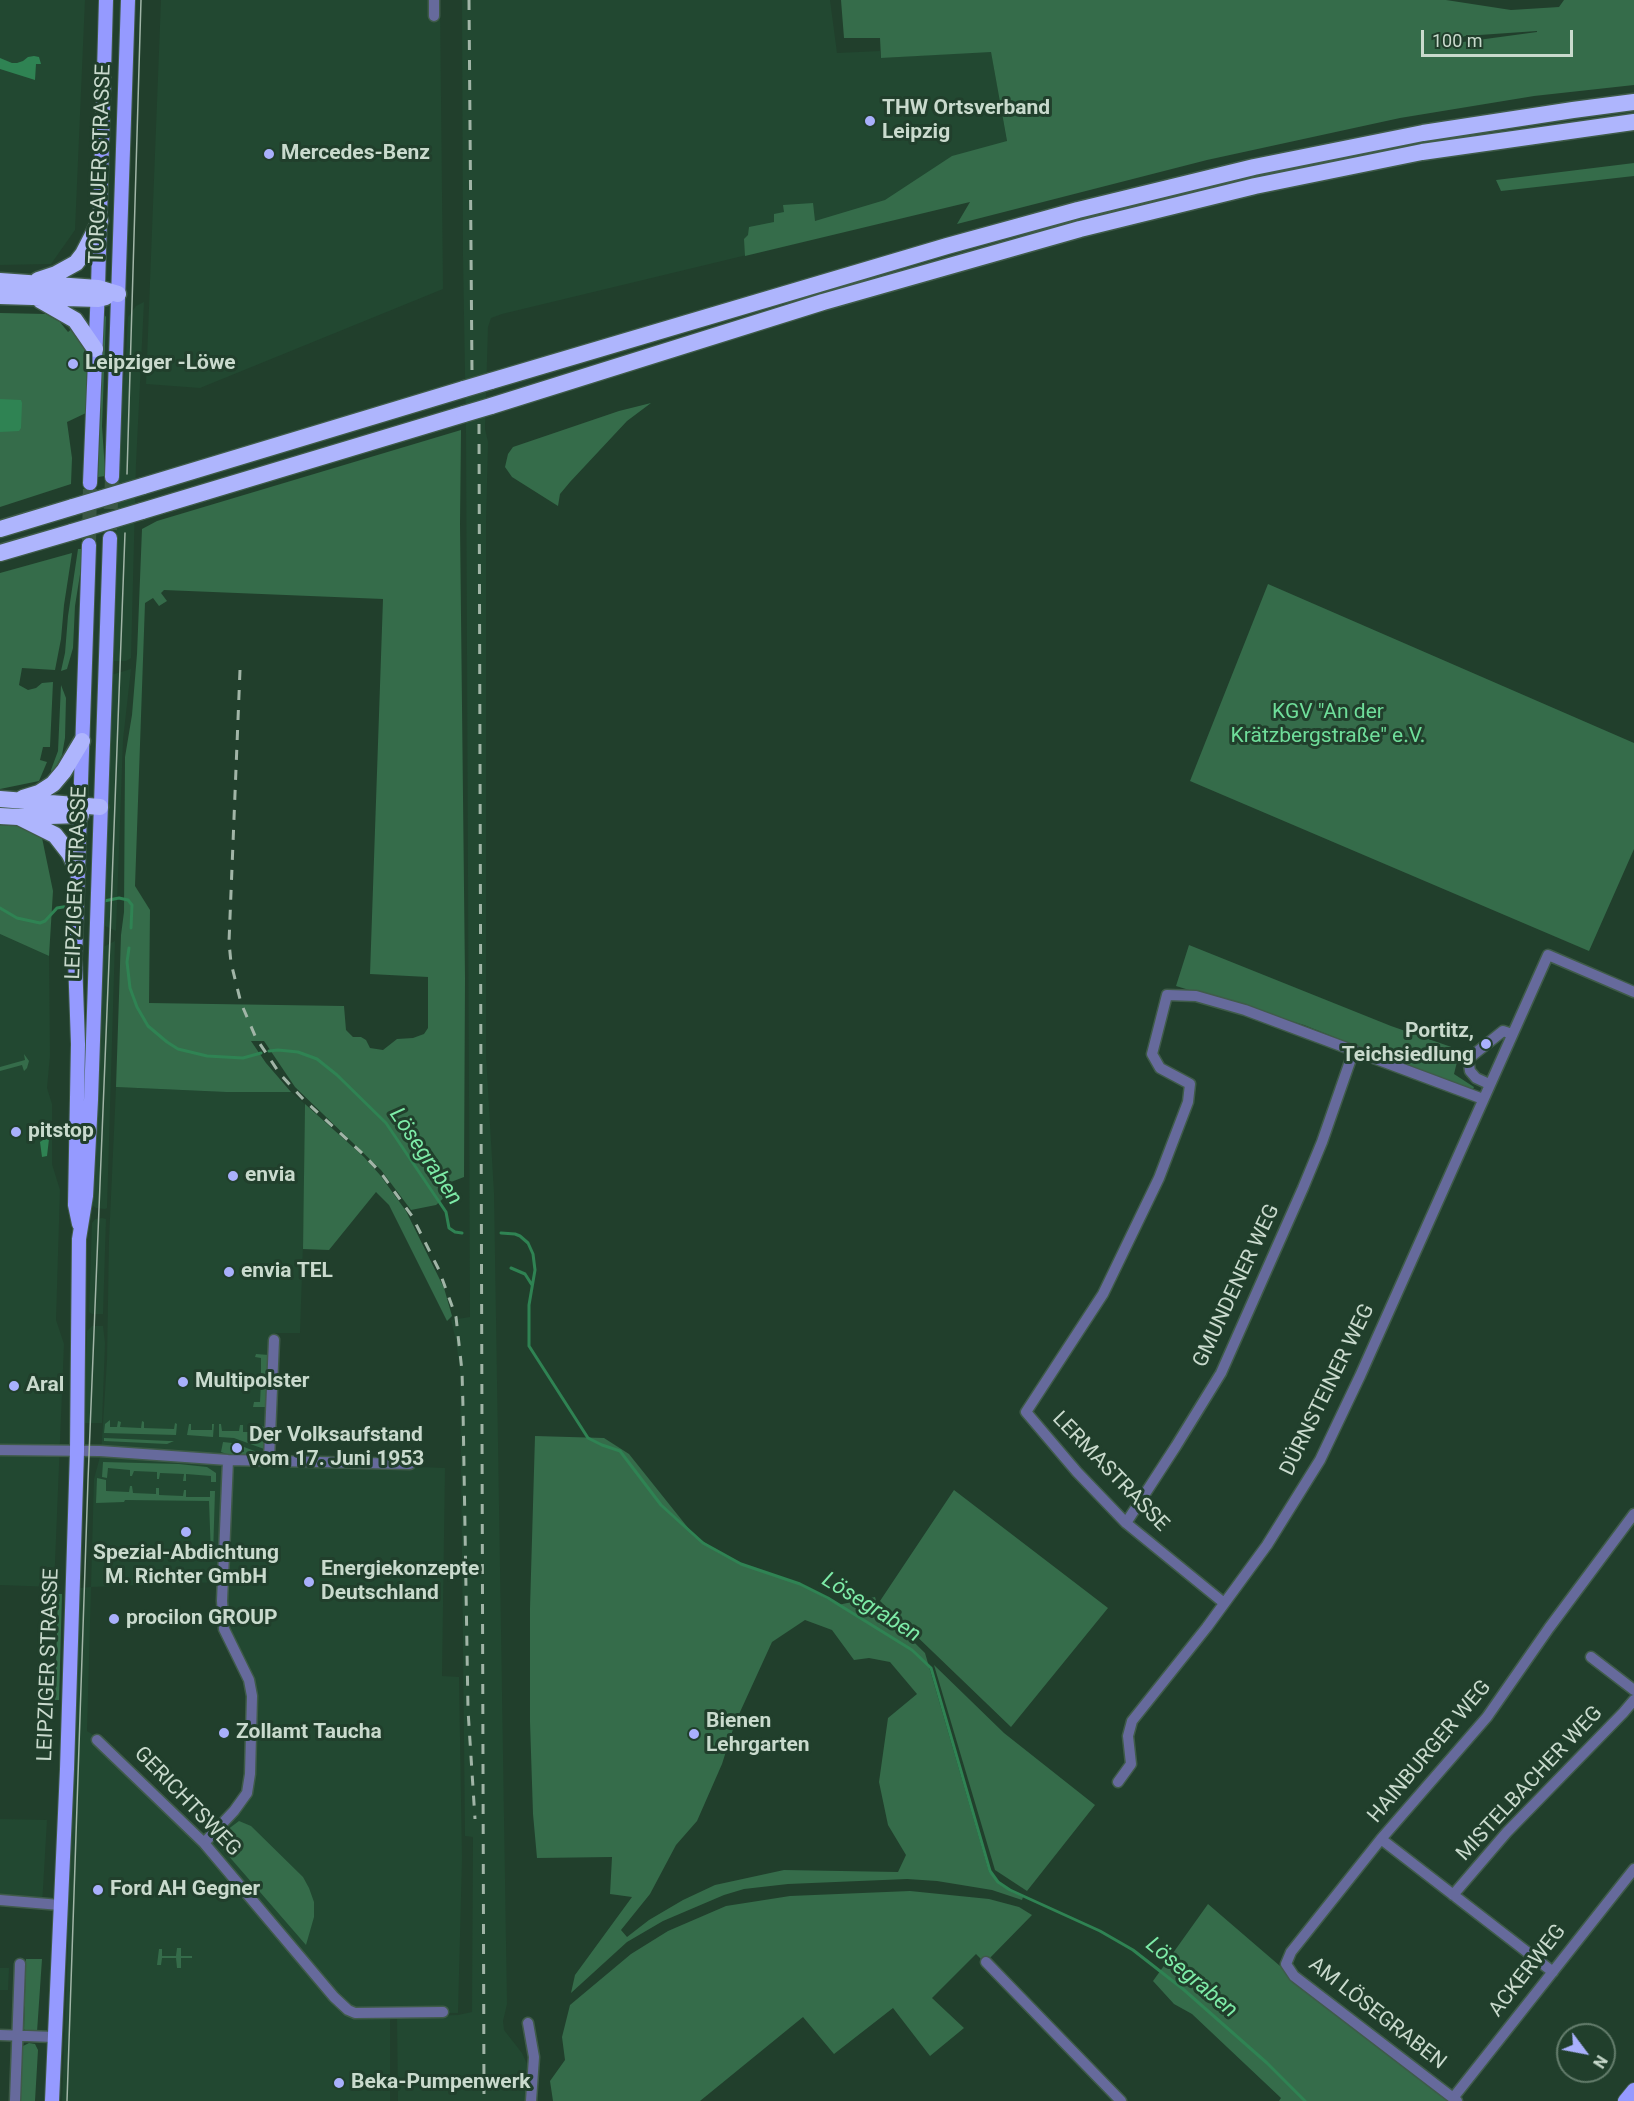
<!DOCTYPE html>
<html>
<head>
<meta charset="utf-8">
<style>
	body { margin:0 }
	#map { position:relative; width:1634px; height:2101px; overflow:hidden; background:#213f2c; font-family:Roboto,sans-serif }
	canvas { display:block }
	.north { position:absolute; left:1556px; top:2023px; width:60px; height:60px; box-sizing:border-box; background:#213f2c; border:2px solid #647d6c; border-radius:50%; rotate:122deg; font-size:16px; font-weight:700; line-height:24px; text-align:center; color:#c9dacd }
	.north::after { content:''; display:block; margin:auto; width:21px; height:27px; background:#a9b0fc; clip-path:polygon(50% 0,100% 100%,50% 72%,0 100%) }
	.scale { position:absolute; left:1421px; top:30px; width:152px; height:27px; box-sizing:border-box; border:3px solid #c9dacd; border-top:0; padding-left:8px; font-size:18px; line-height:21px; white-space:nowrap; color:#c9dacd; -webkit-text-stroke:4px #213f2c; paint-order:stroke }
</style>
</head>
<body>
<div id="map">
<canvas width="1634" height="2101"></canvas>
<div class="north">N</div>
<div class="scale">100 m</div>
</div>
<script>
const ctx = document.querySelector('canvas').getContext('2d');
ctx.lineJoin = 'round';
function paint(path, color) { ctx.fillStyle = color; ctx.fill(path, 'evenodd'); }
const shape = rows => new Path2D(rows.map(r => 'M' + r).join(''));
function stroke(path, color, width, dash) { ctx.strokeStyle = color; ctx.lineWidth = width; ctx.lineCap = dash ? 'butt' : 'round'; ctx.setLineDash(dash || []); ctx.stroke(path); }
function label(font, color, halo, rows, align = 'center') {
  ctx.font = font + ' Roboto,sans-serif'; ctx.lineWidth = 6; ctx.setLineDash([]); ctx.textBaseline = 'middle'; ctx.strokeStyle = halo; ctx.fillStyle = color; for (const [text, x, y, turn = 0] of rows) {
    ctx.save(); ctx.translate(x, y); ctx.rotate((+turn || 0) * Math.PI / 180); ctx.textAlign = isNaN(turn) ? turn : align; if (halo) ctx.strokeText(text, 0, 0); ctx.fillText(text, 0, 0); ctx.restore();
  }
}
const built = shape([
	[0,0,85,0,75,230,51,264,0,265],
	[161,0,440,0,443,289,200,388,146,384],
	[462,0,830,0,837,53,880,51,881,58,991,51,1007,142,971,201,502,314,491,318,488,327,485,429,488,442,486,523,486,1055,494,1193,507,2004,503,2021,504,2030,522,2053,527,2064,526,2101,398,2101,397,2017,458,2015,472,2012,473,1837,465,1836,460,1371,456,1341,451,1320,470,1317,466,433,463,257],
	[144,302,136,464,131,658,126,661,112,661,121,395,125,372,128,317,136,306],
	[131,669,123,740,116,931,105,926,102,923,111,675],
	[0,934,49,956,50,1056,47,1088,52,1104,52,1164,60,1190,56,1320,64,1344,54,1587,0,1585],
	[115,941,107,1208,105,1209,96,1208,92,1205,101,948],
	[116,1087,226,1092,291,1092,305,1104,304,1216,300,1333,274,1333,269,1461,445,1468,442,1676,459,1677,462,1859,458,2013,391,2012,390,2022,390,2101,62,2101,68,1947,68,1878,80,1588,91,1587,94,1479,101,1453,103,1424,107,1360,109,1240],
	[222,1582,228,1637,252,1700,247,1798,204,1843,106,1743,87,1731,91,1587],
	[102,1218,106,1219,103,1314,92,1314,89,1312,92,1223,95,1219],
	[92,1326,103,1326,105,1343,102,1423,83,1423,87,1331],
	[0,1819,47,1820,42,1906,0,1905],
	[0,1968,9,1968,8,1990,0,1990]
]);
const green = shape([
	[841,0,1446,0,1511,10,1559,7,1564,0,1634,0,1634,85,1534,96,1400,118,1207,160,957,224,970,202,745,256,744,239,748,235,749,227,774,222,774,214,784,212,783,205,813,203,815,221,885,200,952,156,1007,141,991,52,881,58,880,38,844,38],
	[1537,31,1537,32,1441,45,1465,36],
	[1634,163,1634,176,1501,191,1496,180],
	[0,313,46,314,60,322,68,332,74,327,84,349,87,368,86,413,67,422,72,458,71,484,0,507],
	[104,314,106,317,102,426,105,471,105,476,98,477],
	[651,403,627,421,570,482,560,494,558,506,512,477,505,467,508,454,513,447,619,411],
	[461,430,460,524,465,978,464,1177,451,1182,446,1196,436,1205,411,1210,381,1170,295,1087,264,1041,251,1041,266,1063,291,1092,226,1092,116,1087,121,935,124,912,125,757,132,715,137,654,142,529,157,521],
	[164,590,383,599,370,974,428,977,428,1028,424,1034,413,1038,397,1039,383,1050,370,1048,366,1040,361,1037,353,1037,346,1030,344,1006,149,1003,150,910,135,886,145,603,153,598,159,606,167,601,161,593],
	[78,549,84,549,75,606,73,648,67,669,61,671,65,653,68,616],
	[72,553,64,605,61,639,55,670,22,668,19,685,28,690,36,688,42,683,53,682,50,747,43,747,40,760,47,762,39,781,0,789,0,573],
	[1268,584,1634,743,1634,849,1589,951,1190,781],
	[61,685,66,698,65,738,62,755,52,775,51,770,58,751],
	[0,825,22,826,41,833,53,891,49,956,0,934],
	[1189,945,1391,1026,1460,1050,1454,1074,1474,1087,1472,1092,1304,1025,1176,986],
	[24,1054,29,1061,27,1068,24,1071,22,1065,0,1071,0,1067,25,1060],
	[305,1104,364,1157,380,1175,406,1211,444,1288,452,1316,447,1321,389,1205,376,1192,329,1250,303,1249],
	[256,1354,269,1355,268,1407,253,1407,254,1402,260,1402,261,1383,254,1381,255,1378,261,1378,261,1358,255,1357],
	[110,1420,110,1427,117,1427,118,1421,121,1422,120,1427,141,1428,142,1421,144,1422,144,1428,174,1429,175,1423,177,1424,176,1435,104,1433,105,1424],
	[189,1424,191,1424,191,1430,212,1430,212,1424,214,1424,213,1437,187,1435],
	[219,1424,221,1424,222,1431,239,1431,240,1425,243,1425,243,1432,261,1432,262,1426,264,1427,268,1430,266,1446,264,1449,234,1438,219,1437],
	[535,1436,604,1438,629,1454,693,1534,719,1553,744,1565,804,1586,838,1605,875,1597,878,1607,925,1653,989,1872,1010,1891,1023,1897,1022,1900,992,1890,937,1881,907,1879,788,1884,744,1889,724,1895,663,1921,627,1942,571,1993,575,1975,632,1897,610,1894,612,1857,537,1858,533,1814,530,1722,530,1608],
	[805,1620,832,1630,854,1660,869,1658,890,1662,917,1694,888,1718,879,1782,888,1825,906,1855,898,1872,784,1870,715,1885,683,1900,649,1920,627,1937,621,1930,650,1894,676,1845,697,1821,722,1764,735,1723,772,1642],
	[104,1438,169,1441,174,1441,167,1444,104,1441],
	[223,1442,232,1443,232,1449,244,1452,244,1447,260,1453,252,1456,227,1454,221,1452],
	[103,1462,179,1464,207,1467,216,1473,216,1482,211,1482,211,1476,186,1474,186,1481,183,1481,184,1474,160,1473,159,1479,157,1479,157,1472,134,1471,132,1476,130,1476,130,1470,108,1468,107,1478,102,1477],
	[97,1478,106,1480,106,1491,129,1492,130,1486,132,1486,133,1493,156,1494,156,1488,159,1488,159,1495,183,1496,184,1490,186,1490,186,1497,210,1497,210,1491,215,1491,213,1555,211,1556,209,1501,125,1500,124,1502,96,1503],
	[954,1490,1108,1608,1011,1727,880,1601],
	[58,1594,62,1594,59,1700,55,1700],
	[934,1665,1004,1733,1095,1805,1027,1891,995,1870],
	[239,1821,251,1826,303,1877,309,1888,314,1902,314,1917,306,1945,220,1846,219,1840,223,1833],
	[910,1891,989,1899,1019,1907,1032,1915,985,1963,976,1954,932,1998,964,2028,930,2056,893,2008,834,2054,803,2017,700,2101,553,2101,550,2081,565,2060,562,2037,570,2005,631,1954,668,1931,726,1906,790,1896],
	[1208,1904,1287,1972,1370,2035,1448,2101,1279,2101,1281,2098,1192,2014,1174,2004,1153,1981],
	[177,1948,181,1948,181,1956,192,1956,192,1958,181,1958,181,1968,177,1968,176,1958,162,1958,161,1965,157,1965,159,1949,162,1949,162,1956,176,1956],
	[26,1959,42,1959,37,2032,27,2033,24,2029],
	[29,2043,35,2044,38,2050,35,2101,20,2101,23,2046]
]);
const water = shape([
	[34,56,39,57,41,64,36,64,35,80,0,69,0,58,12,63,17,63,23,61,28,57],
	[0,399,21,400,22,403,21,428,19,431,0,432],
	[46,1138,49,1139,47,1156,42,1157,40,1142]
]);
const stream = shape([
	[104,901,119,898,128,900,132,905,131,928],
	[0,908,17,918,40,923,45,921,57,908,69,906],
	[129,948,127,962,130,988,137,1007,148,1026,167,1042,178,1049,207,1056,243,1058,261,1053],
	[269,1051,278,1050,298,1052,317,1059,337,1075,386,1123,446,1212,449,1228,455,1232,462,1233],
	[501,1233,515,1234,520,1236,528,1243,533,1254,535,1270,529,1305,529,1346,588,1438,602,1445,620,1451,661,1505,703,1543,741,1564,800,1584,828,1598,912,1650,931,1668,990,1871,998,1882,1010,1890,1100,1931,1133,1950,1183,1989,1267,2063,1305,2101],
	[511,1268,525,1274,532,1285]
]);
const majorTunnel = shape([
	[110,530,112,477],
	[89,545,90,483]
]);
const minor = shape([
	[434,0,434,16],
	[1489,1084,1476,1078,1470,1071,1468,1059,1503,1031,1512,1034],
	[0,1450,100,1451,228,1460,410,1464],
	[269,1460,274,1340],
	[1126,1523,1176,1446,1221,1373,1303,1188,1322,1142,1354,1050],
	[1224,1603,1126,1523,1077,1472,1026,1412,1103,1294,1159,1178,1188,1102,1190,1084,1160,1068,1152,1054,1167,995,1196,996,1245,1010,1483,1099],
	[1591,1657,1634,1690],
	[97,1740,204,1843,334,1997,348,2010,355,2013,443,2012],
	[1118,1782,1131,1764,1128,1736,1132,1721,1207,1627,1267,1545,1320,1460,1360,1376,1548,955,1634,992],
	[1381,1839,1291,1952,1286,1964,1294,1976,1457,2101],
	[204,1843,234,1811,247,1793,250,1774,252,1696,249,1680,224,1629,222,1601,228,1460],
	[1453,1895,1507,1832,1623,1713,1634,1700],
	[0,1900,60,1905],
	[986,1962,1121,2101],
	[1553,1972,1381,1839,1487,1717,1549,1628,1634,1514],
	[528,2023,534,2057,531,2101],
	[0,2035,54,2037],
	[1453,2098,1634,1869],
	[15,2101,20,1964]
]);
const major = shape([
	[112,477,128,0],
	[90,483,98,288,106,0],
	[79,1224,75,1205,78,1044,75,959,89,545],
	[52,2101,67,1769,77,1451,79,1239,86,1196,91,1100,110,538],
	[1625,2101,1634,2090]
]);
const highway = shape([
	[38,280,56,274,76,263,83,254,100,221],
	[0,281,98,288,118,294],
	[0,296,98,299,106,297],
	[40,300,75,320,95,349],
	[491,381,947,246,1078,210,1254,167,1423,133,1573,110,1634,102],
	[491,406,823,302,1080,229,1255,186,1422,152,1634,122],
	[143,486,464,389],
	[142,511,464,414],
	[0,529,73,507],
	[0,553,72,532],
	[23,798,39,793,53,784,64,771,82,741],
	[0,799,100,807],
	[0,816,18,817,81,815],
	[21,818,55,835,69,853,77,869]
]);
const tram = shape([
	[127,474,141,0],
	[67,2101,88,1480,110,937,125,533]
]);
const rail = shape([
	[469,0,472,373],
	[479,424,484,2101],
	[240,670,229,942,231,963,241,1003,256,1038,280,1074,304,1100,363,1154,381,1173,412,1216,439,1270,456,1317,462,1371,463,1407,468,1710,475,1819]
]);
const highwayBridge = shape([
	[464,389,491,381],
	[464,414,491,406],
	[73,507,143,486],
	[72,532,142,511]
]);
const markers = [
	[870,121,6,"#a9b0fc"],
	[269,154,6,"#a9b0fc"],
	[73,364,6,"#a9b0fc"],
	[1486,1044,6,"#a9b0fc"],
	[16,1132,6,"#a9b0fc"],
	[233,1176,6,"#a9b0fc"],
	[229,1272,6,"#a9b0fc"],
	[183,1382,6,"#a9b0fc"],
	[14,1386,6,"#a9b0fc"],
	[237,1448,6,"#a9b0fc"],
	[186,1532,6,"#a9b0fc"],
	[309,1582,6,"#a9b0fc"],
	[114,1619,6,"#a9b0fc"],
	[224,1733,6,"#a9b0fc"],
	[694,1734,6,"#a9b0fc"],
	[98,1890,6,"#a9b0fc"],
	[339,2083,6,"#a9b0fc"]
];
const poiNames = [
	["THW Ortsverband",882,109],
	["Leipzig",882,133],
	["Mercedes-Benz",281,154],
	["Leipziger -Löwe",85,364],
	["Portitz,",1474,1032,"right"],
	["Teichsiedlung",1474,1056,"right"],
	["pitstop",28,1132],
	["envia",245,1176],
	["envia TEL",241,1272],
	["Multipolster",195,1382],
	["Aral",26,1386],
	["Der Volksaufstand",249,1436],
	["vom 17. Juni 1953",249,1460],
	["Spezial-Abdichtung",186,1554,"center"],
	["M. Richter GmbH",186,1578,"center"],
	["Energiekonzepte",321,1570],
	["Deutschland",321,1594],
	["procilon GROUP",126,1619],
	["Bienen",706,1722],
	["Lehrgarten",706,1746],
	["Zollamt Taucha",236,1733],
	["Ford AH Gegner",110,1890],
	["Beka-Pumpenwerk",351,2083]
];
const streetNames = [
	["TORGAUER STRASSE",101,164,-88],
	["LEIPZIGER STRASSE",77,883,-88],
	["GMUNDENER WEG",1237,1286,-65],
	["DÜRNSTEINER WEG",1328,1390,-64],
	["LERMASTRASSE",1110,1472,46],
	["LEIPZIGER STRASSE",49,1665,-88],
	["HAINBURGER WEG",1430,1752,-50],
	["MISTELBACHER WEG",1530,1784,-47],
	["GERICHTSWEG",187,1802,46],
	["ACKERWEG",1528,1971,-52],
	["AM LÖSEGRABEN",1377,2014,38]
];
const parkNames = [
	["KGV \"An der",1328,713],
	["Krätzbergstraße\" e.V.",1328,737]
];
const waterNames = [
	["Lösegraben",425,1157,56],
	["Lösegraben",871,1608,32],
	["Lösegraben",1191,1978,40]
];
paint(built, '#224831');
paint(green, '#356c4a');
paint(water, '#2f8353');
stroke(stream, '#2f8353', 3);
stroke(majorTunnel, '#3a5644', 14, [14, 7]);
stroke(minor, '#3f5b49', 13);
stroke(major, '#3f5b49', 16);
stroke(highway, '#3f5b49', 19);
stroke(minor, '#666a9c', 10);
stroke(major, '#959aff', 14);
stroke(highway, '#aeb5fd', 16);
stroke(tram, '#a1b5a7', 1.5);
stroke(rail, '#a1b5a7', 3, [10, 10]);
stroke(highwayBridge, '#3f5b49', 19, []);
stroke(highwayBridge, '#aeb5fd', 16);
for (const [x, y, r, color] of markers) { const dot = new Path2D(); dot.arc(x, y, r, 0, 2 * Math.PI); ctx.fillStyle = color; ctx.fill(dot); stroke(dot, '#213f2c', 2); }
label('bold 21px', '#c9dacd', '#213f2c', poiNames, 'left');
label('21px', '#c9dacd', '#213f2c', streetNames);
label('21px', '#6fde9a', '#213f2c', parkNames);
label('italic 22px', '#7deba7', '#213f2c', waterNames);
</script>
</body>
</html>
